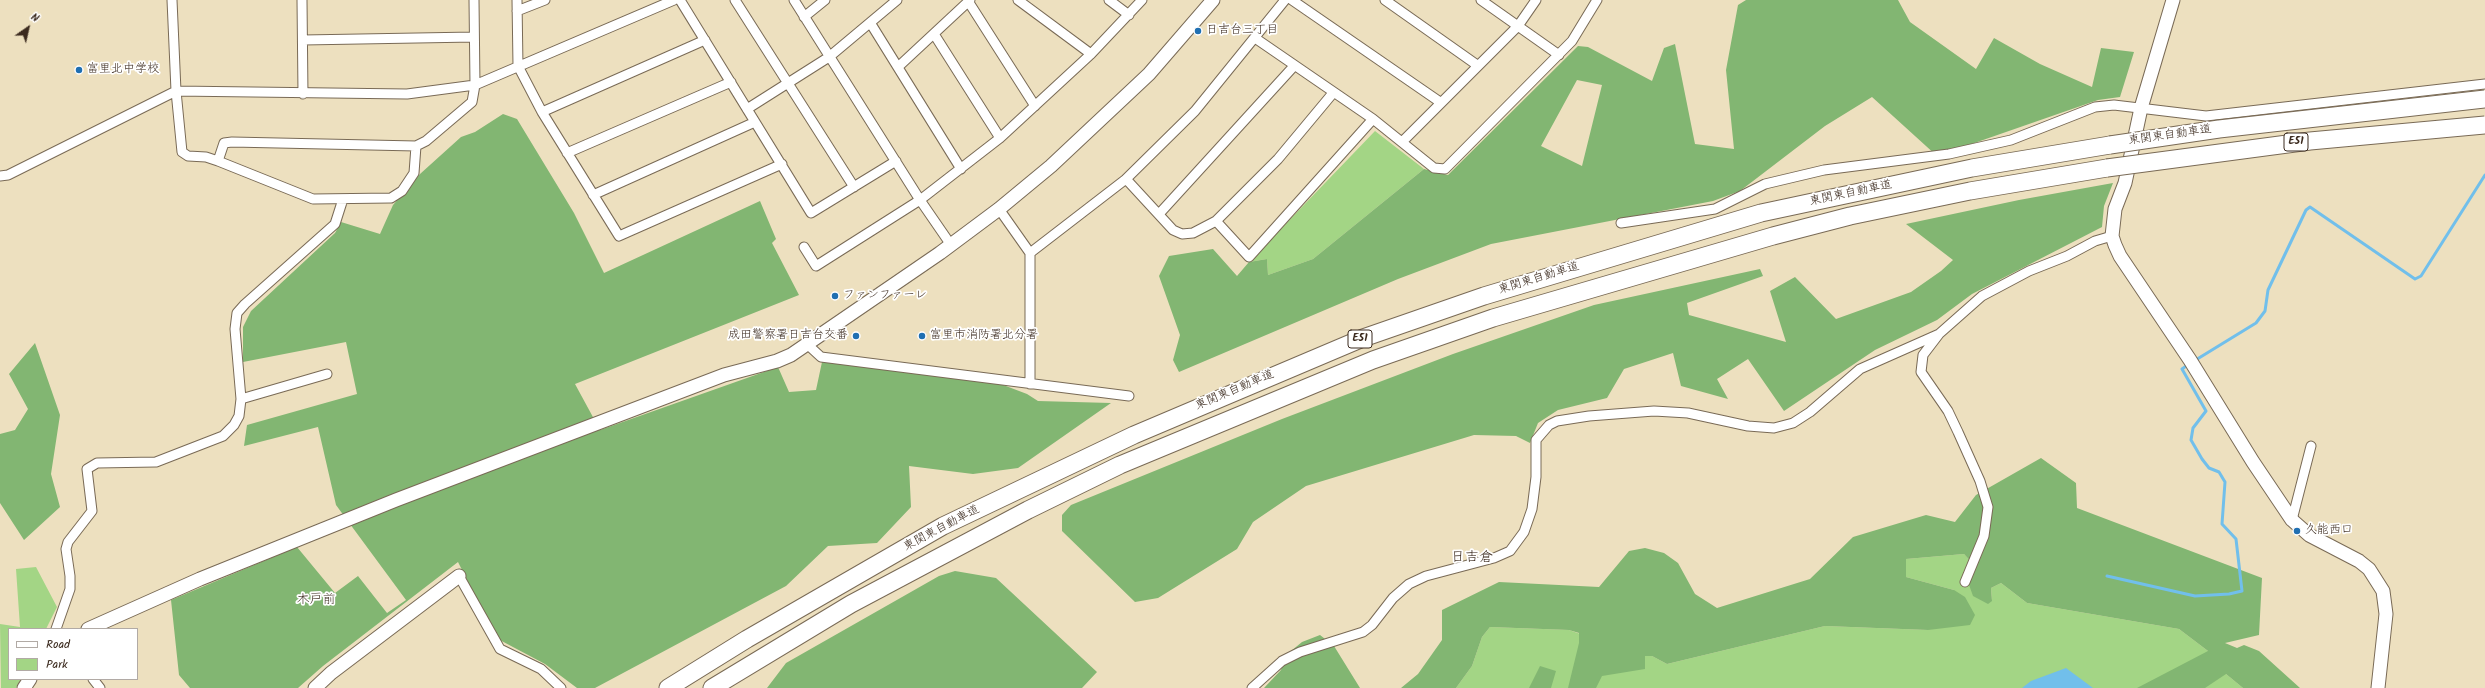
<!DOCTYPE html>
<html>
<head>
<meta charset="utf-8">
<style>
	body { margin:0 }
	#map { position:relative; width:2485px; height:688px; overflow:hidden; background:#ede0bf; font-family:Kalam,sans-serif }
	canvas { display:block }
	.legend { position:absolute; left:8px; top:628px; width:130px; height:52px; box-sizing:border-box; background:#fff; border:1px solid #b1aaa5; margin:0; padding:5px 7px; list-style:none; font-size:12px; color:#3b2a1e }
	.legend li { display:flex; align-items:center; gap:8px; height:20px }
	.legend b { width:20px; border:1px solid #b1aaa5 }
	.north { position:absolute; left:8px; top:8px; width:40px; height:40px; -webkit-text-stroke:3px #fff; paint-order:stroke; rotate:34deg; font-size:11px; font-weight:700; line-height:16px; text-align:center; color:#3b2a1e }
	.north::after { content:''; display:block; margin:auto; width:14px; height:18px; background:#3b2a1e; clip-path:polygon(50% 0,100% 100%,50% 72%,0 100%) }
</style>
</head>
<body>
<div id="map">
<canvas width="2485" height="688"></canvas>
<ul class="legend">
<li><b style="height:5px;background:#fff"></b>Road</li>
<li><b style="height:11px;background:#a3d585"></b>Park</li>
</ul>
<div class="north">N</div>
</div>
<script>
const ctx = document.querySelector('canvas').getContext('2d');
ctx.lineJoin = 'round';
function paint(path, color) { ctx.fillStyle = color; ctx.fill(path, 'evenodd'); }
const shape = rows => new Path2D(rows.map(r => 'M' + r).join(''));
function stroke(path, color, width, dash) { ctx.strokeStyle = color; ctx.lineWidth = width; ctx.lineCap = dash ? 'butt' : 'round'; ctx.setLineDash(dash || []); ctx.stroke(path); }
function label(font, color, halo, rows, align = 'center') {
  ctx.font = font + ' Kalam,"Klee One",sans-serif'; ctx.lineWidth = 3.5; ctx.setLineDash([]); ctx.textBaseline = 'middle'; ctx.strokeStyle = halo; ctx.fillStyle = color; for (const [text, x, y, turn = 0] of rows) {
    ctx.save(); ctx.translate(x, y); ctx.rotate((+turn || 0) * Math.PI / 180); ctx.textAlign = isNaN(turn) ? turn : align; if (halo) ctx.strokeText(text, 0, 0); ctx.fillText(text, 0, 0); ctx.restore();
  }
}
const green = shape([
	[1375,131,1424,169,1313,259,1268,275,1267,259,1249,262],
	[1964,554,1974,565,1992,601,1991,588,2001,583,2027,603,2179,629,2208,651,2226,674,2243,688,1456,688,1472,666,1482,637,1490,627,1569,630,1644,656,1652,656,1667,664,1825,626,1928,630,1954,590,1906,577,1906,559],
	[36,567,57,607,46,629,9,629,9,679,21,679,16,688,1,688,0,624,20,627,16,569]
]);
const forest = shape([
	[1746,0,1898,0,1910,22,1976,69,1994,38,2040,64,2092,87,2101,48,2134,52,2120,97,2098,100,1937,156,1872,97,1825,126,1740,191,1713,201,1491,244,1398,279,1179,372,1173,360,1180,335,1159,276,1169,256,1213,249,1237,276,1249,262,1267,259,1268,275,1313,259,1424,169,1448,175,1578,46,1588,47,1652,81,1664,48,1675,44,1695,144,1734,149,1726,70,1738,5],
	[1577,80,1602,85,1582,166,1541,146],
	[503,114,517,119,574,213,604,273,760,201,776,239,772,243,799,295,575,384,600,430,778,367,789,392,816,390,822,362,998,383,1027,394,1038,401,1111,403,1018,468,973,474,909,466,911,507,877,543,828,546,786,586,595,688,577,688,545,664,496,638,458,562,323,666,298,688,190,688,179,675,171,600,297,547,335,593,358,576,387,613,406,600,336,505,318,427,244,446,247,425,357,394,346,342,243,362,243,327,251,311,335,233,341,222,380,234,393,205,420,174,461,137,475,132],
	[2113,183,2104,206,2102,227,1972,294,1937,320,1875,350,1784,411,1748,359,1717,379,1728,399,1681,386,1673,353,1624,369,1607,398,1558,410,1538,423,1530,443,1516,436,1474,435,1306,486,1253,522,1237,549,1158,598,1135,602,1062,531,1062,515,1071,505,1282,419,1453,354,1594,305,1760,269,1763,276,1687,303,1689,315,1786,342,1770,291,1795,277,1836,319,1911,292,1941,271,1953,260,1906,224,2019,200],
	[35,343,60,415,51,474,60,507,24,540,0,503,0,434,15,430,28,409,9,374],
	[2041,458,2076,483,2077,508,2262,578,2259,635,2225,643,2237,648,2244,645,2259,651,2300,688,2243,688,2226,674,2205,688,2137,688,2208,651,2179,629,2027,603,2001,583,1991,588,1992,601,1988,604,1973,596,1968,582,1974,565,1964,554,1906,559,1906,577,1954,590,1965,597,1975,615,1970,625,1928,630,1825,626,1667,664,1652,656,1645,656,1645,669,1602,676,1596,688,1568,688,1579,643,1579,633,1569,630,1490,627,1482,637,1472,666,1456,688,1401,688,1418,674,1442,640,1442,610,1499,582,1599,587,1629,551,1645,548,1664,553,1678,563,1695,594,1717,608,1810,579,1853,537,1926,515,1955,522,1976,495],
	[955,571,996,578,1097,672,1082,688,767,688,786,663,939,576],
	[1320,635,1334,646,1360,688,1264,688,1281,670,1285,656,1302,642],
	[1540,666,1556,671,1551,688,1529,688]
]);
const water = shape([
	[2066,668,2093,688,2022,688,2031,681]
]);
const stream = shape([
	[2194,361,2256,323,2265,311,2268,290,2306,210,2310,207,2415,279,2421,276,2485,175],
	[2107,576,2195,596,2229,594,2242,591,2236,539,2222,524,2225,482,2219,472,2209,468,2202,459,2191,440,2193,428,2206,411,2182,369,2189,364]
]);
const street = shape([
	[172,0,176,91,182,152,188,156,206,157,218,161,313,199,391,198,402,191,414,173,416,146],
	[302,0,303,94],
	[517,0,518,66,542,112,619,236,782,164],
	[680,0,811,213,896,161],
	[735,0,854,187],
	[794,0,920,200,951,245],
	[1018,0,1091,54],
	[1109,0,1129,15],
	[1292,0,1440,102],
	[1385,0,1477,65],
	[1481,0,1559,55],
	[968,1,1035,106],
	[517,11,545,0],
	[804,17,825,0],
	[871,24,961,169],
	[934,34,1000,138],
	[1255,38,1373,119,1434,168,1445,169,1572,41,1597,0],
	[303,40,474,37],
	[898,67,970,0],
	[747,109,829,57,897,0],
	[542,112,705,40],
	[1403,141,1518,26,1536,0],
	[567,153,731,82],
	[218,161,224,143,232,142,416,146,426,141,472,102,475,85,474,0],
	[0,176,8,175,176,91,407,94,475,85,674,0],
	[1126,179,1173,230,1182,234,1193,233,1216,221,1249,257,1373,119],
	[593,195,755,122],
	[999,209,1030,253,1030,384],
	[1159,214,1294,66],
	[1216,221,1278,159,1333,93],
	[1621,223,1715,209,1765,184,1824,170,1949,154,2011,140,2095,107,2114,105,2206,116,2485,84],
	[804,247,816,266,920,200,1000,138,1091,54,1142,0],
	[1030,253,1126,179,1195,111,1285,0],
	[808,345,821,357,1129,396],
	[241,399,327,374],
	[2292,520,2311,446],
	[459,576,500,649,541,669,561,688],
	[1965,582,1984,536,1988,507,1980,481,1958,432,1948,411,1921,372,1923,355,1939,334,1982,296,2029,271,2067,256,2095,241,2112,236],
	[56,629,70,589,70,576,66,549,68,542,92,511,87,469,97,463,156,462,223,436,234,425,239,416,241,399,235,329,237,313,245,304,335,224,343,199],
	[93,679,100,688],
	[1252,688,1282,661,1300,652,1363,632,1372,625,1393,598,1409,584,1426,576,1494,558,1510,551,1524,532,1532,509,1536,477,1536,440,1549,425,1557,421,1589,416,1654,411,1688,413,1748,426,1774,428,1793,423,1810,412,1860,369,1939,334]
]);
const secondary = shape([
	[2173,0,2141,108,2125,183,2115,209,2112,236,2115,245,2120,256,2190,360,2253,462,2292,520,2309,535,2359,561,2369,569,2383,591,2386,614,2378,688],
	[88,629,200,579,396,500,724,375,777,361,791,355,940,253,999,209,1051,166,1149,74,1213,0],
	[24,688,30,679],
	[315,688,331,673,459,576]
]);
const highway = shape([
	[668,688,747,639,943,526,1134,435,1363,338,1484,296,1761,213,1972,168,2110,145],
	[712,688,851,604,1028,510,1120,465,1373,360,1493,318,1773,236,1850,216,1970,191,2107,168]
]);
const highwayBridge = shape([
	[2110,145,2219,129,2485,99],
	[2107,168,2310,141,2485,125]
]);
const markers = [
	[1198,31,4,"#1f6fb2"],
	[79,70,4,"#1f6fb2"],
	[835,296,4,"#1f6fb2"],
	[856,336,4,"#1f6fb2"],
	[922,336,4,"#1f6fb2"],
	[2297,531,4,"#1f6fb2"]
];
const shields = [
	[2296,142,24],
	[1360,339,24]
];
const shieldNames = [
	["E51",2296,142],
	["E51",1360,339]
];
const poiNames = [
	["日吉台三丁目",1206,31],
	["富里北中学校",87,70],
	["ファンファーレ",843,296],
	["成田警察署日吉台交番",848,336,"right"],
	["富里市消防署北分署",930,336],
	["久能西口",2305,531]
];
const streetNames = [
	["東関東自動車道",2170,136,-8],
	["東関東自動車道",1851,194,-12],
	["東関東自動車道",1539,279,-17],
	["東関東自動車道",1235,391,-23],
	["東関東自動車道",942,529,-28]
];
const neighbourhoodNames = [
	["木戸前",316,601]
];
const quarterNames = [
	["日吉倉",1472,559]
];
paint(green, '#a3d585');
paint(forest, '#82b672');
paint(water, '#71bfeb');
stroke(stream, '#71bfeb', 3);
stroke(street, '#796a56', 11);
stroke(secondary, '#796a56', 15);
stroke(highway, '#796a56', 19);
stroke(street, '#fff', 9);
stroke(secondary, '#fff', 13);
stroke(highway, '#fff', 17);
stroke(highwayBridge, '#796a56', 19, []);
stroke(highwayBridge, '#fff', 17);
for (const [x, y, r, color] of markers) { const dot = new Path2D(); dot.arc(x, y, r, 0, 2 * Math.PI); ctx.fillStyle = color; ctx.fill(dot); stroke(dot, '#fff', 1.5); }
for (const [x, y, w] of shields) { const box = new Path2D(); box.roundRect(x - w / 2, y - 9, w, 18, 3); ctx.fillStyle = '#fff'; ctx.fill(box); stroke(box, '#3b2a1e', 1); }
label('bold 11px', '#3b2a1e', null, shieldNames);
label('12px', '#3b2a1e', '#fff', poiNames, 'left');
label('12px', '#3b2a1e', '#fff', streetNames);
label('13px', '#3b2a1e', '#fff', neighbourhoodNames);
label('14px', '#3b2a1e', '#fff', quarterNames);
</script>
</body>
</html>
